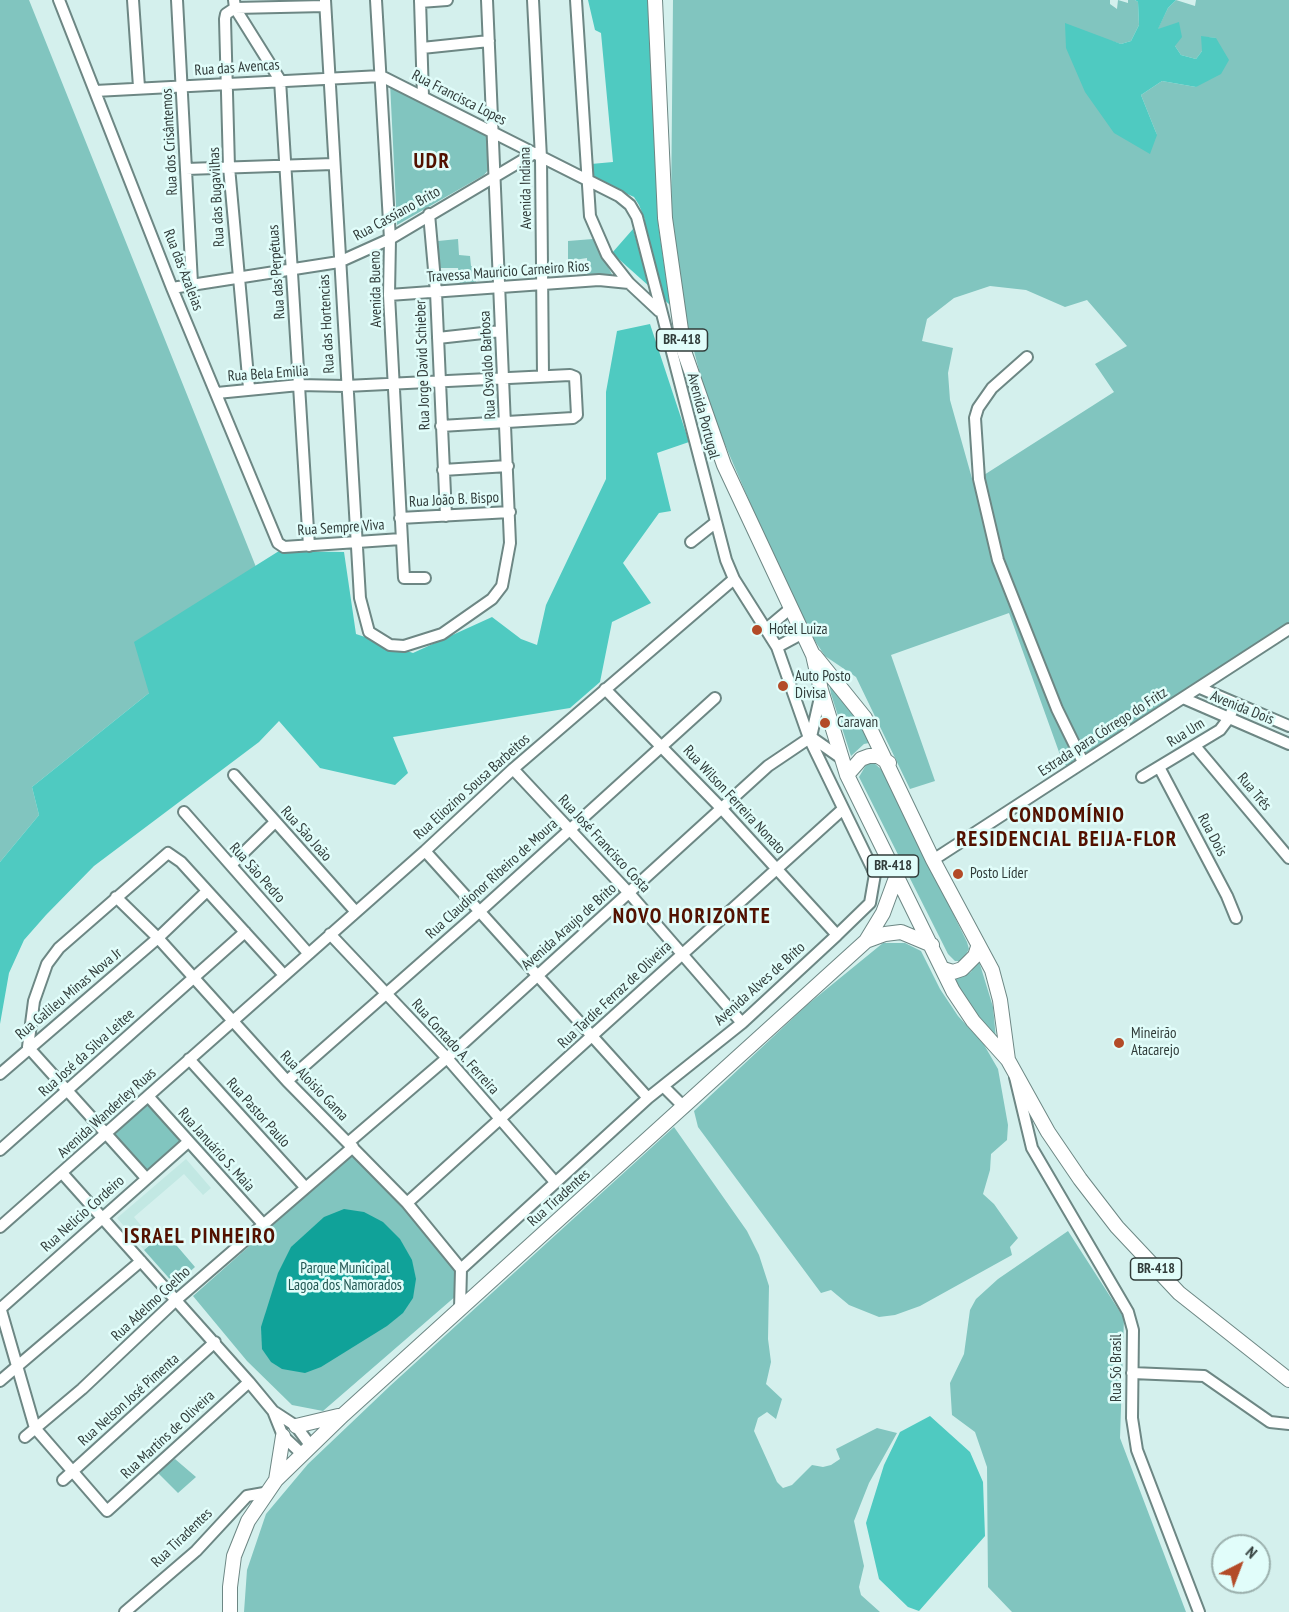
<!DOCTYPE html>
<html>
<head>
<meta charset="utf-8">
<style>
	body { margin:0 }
	#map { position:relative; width:1289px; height:1612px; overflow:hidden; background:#d4f0ed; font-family:"PT Sans Narrow",sans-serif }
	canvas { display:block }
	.north { position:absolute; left:1211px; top:1534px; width:60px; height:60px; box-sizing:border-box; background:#e1fdfa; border:2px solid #9bb0ad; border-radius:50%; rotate:42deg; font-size:16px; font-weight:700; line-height:24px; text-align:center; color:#313c3a }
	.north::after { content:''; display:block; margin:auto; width:21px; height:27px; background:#b34b28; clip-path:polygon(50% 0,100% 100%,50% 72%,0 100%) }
</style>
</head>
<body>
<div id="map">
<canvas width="1289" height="1612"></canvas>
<div class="north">N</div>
</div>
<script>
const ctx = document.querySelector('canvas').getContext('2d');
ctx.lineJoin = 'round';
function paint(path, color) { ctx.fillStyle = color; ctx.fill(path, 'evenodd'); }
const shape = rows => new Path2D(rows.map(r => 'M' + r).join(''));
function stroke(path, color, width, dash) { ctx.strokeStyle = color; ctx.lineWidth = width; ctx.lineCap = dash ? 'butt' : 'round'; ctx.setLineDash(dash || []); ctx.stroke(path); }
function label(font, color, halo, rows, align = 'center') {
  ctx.font = font + ' "PT Sans Narrow",sans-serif'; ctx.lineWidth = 5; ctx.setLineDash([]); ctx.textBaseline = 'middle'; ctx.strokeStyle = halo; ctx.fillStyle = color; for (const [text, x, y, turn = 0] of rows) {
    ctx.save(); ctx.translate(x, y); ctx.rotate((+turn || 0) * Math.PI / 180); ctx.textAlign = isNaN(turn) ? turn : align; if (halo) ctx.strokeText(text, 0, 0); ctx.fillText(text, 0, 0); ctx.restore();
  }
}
const built = shape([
	[186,1159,211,1188,203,1195,184,1174,134,1217,153,1240,144,1250,117,1218]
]);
const green = shape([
	[0,0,29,0,256,567,242,575,149,693,32,787,39,815,0,862],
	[673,0,1110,0,1110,4,1117,9,1118,0,1128,3,1128,0,1135,0,1138,2,1139,25,1131,41,1121,44,1101,38,1157,135,1141,95,1162,81,1196,87,1216,38,1202,37,1202,51,1196,59,1181,55,1175,46,1157,30,1168,8,1176,0,1195,6,1196,0,1289,0,1289,622,1067,768,1059,752,1009,613,891,655,935,781,910,789,856,677,825,656,815,641,772,554,717,426,700,374,686,320,671,215],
	[990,286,1026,290,1065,307,1087,300,1127,346,1095,364,1114,392,973,482,950,400,948,373,953,348,922,341,927,319,954,298],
	[390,83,490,133,493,164,484,175,397,225],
	[458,239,459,255,470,256,471,266,474,267,476,283,460,284,458,268,439,268,438,241],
	[593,239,614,278,587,276,587,258,568,261,568,241],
	[828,676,874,742,864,744,851,756,831,694],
	[873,762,883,771,967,942,969,949,962,961,955,961,948,954,859,777,866,765],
	[883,943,905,943,921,951,940,989,958,1016,983,1043,998,1069,1008,1125,1007,1140,991,1154,990,1170,983,1194,994,1204,1018,1238,1010,1247,1012,1255,920,1306,895,1315,879,1317,849,1305,831,1290,821,1293,698,1127,694,1111,807,1005],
	[978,958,993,1007,996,1039,965,999,954,979,971,972],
	[149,1102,183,1141,148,1173,112,1133],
	[674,1127,747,1231,759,1255,769,1286,768,1339,771,1362,766,1384,782,1399,776,1419,767,1412,758,1418,754,1431,777,1482,783,1488,792,1485,812,1465,823,1467,831,1465,840,1459,836,1449,877,1428,897,1433,869,1483,854,1521,864,1566,859,1587,861,1595,880,1612,244,1612,247,1570,266,1514,308,1464,391,1385],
	[353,1154,422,1226,456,1267,457,1295,323,1411,292,1405,247,1361,193,1296],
	[1068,1231,1124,1318,1120,1438,1186,1612,1012,1612,988,1587,987,1467,975,1432,952,1415,950,1383,964,1354,970,1310,976,1299,998,1279],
	[165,1232,195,1267,175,1285,144,1250],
	[175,1459,196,1477,178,1493,157,1472]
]);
const forest = shape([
	[588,0,649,0,658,223,670,305,659,295,645,231,645,220,639,205,634,197,592,178,591,164,613,162,601,33,595,30],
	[1135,0,1176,0,1168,8,1158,29,1179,22,1182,37,1175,46,1181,55,1196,59,1202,51,1201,36,1216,38,1229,60,1221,74,1196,87,1162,81,1141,95,1157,135,1150,154,1114,133,1085,92,1066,48,1065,23,1121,44,1131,41,1139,25,1138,2],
	[633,229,650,287,612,253],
	[650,324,689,442,657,453,671,511,659,513,623,563,651,603,612,622,600,682,570,708,393,737,408,773,395,785,320,768,279,721,259,742,94,866,46,915,24,940,9,973,0,1024,0,862,39,815,32,787,149,693,134,642,279,551,344,552,356,634,413,653,492,617,521,639,537,645,546,605,606,479,606,392,617,331],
	[930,1416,970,1452,983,1482,985,1536,919,1611,908,1607,879,1579,866,1523,884,1465,900,1432]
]);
const water = shape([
	[344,1209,364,1212,383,1222,400,1239,412,1260,416,1279,413,1298,403,1313,387,1326,321,1367,305,1373,282,1369,271,1362,262,1349,261,1327,278,1273,291,1247,324,1217]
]);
const minor = shape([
	[59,0,172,288,278,543,284,547,401,539],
	[133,0,139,87],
	[177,0,192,283],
	[234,0,235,8,280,80,309,546],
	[325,0,360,598,369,632,390,645,404,646,442,634,492,599,502,586,510,543,487,0],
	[376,0,390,239,389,295,404,578,425,578],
	[420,0,423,96],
	[533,0,541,158,543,376],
	[576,0,590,216,607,255,629,283,659,311],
	[420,2,447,0],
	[422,48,489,41],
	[95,91,381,76,619,196,630,205,637,217,726,560,734,579,777,647,809,738,875,874,870,903,837,935,742,1023,648,1098,461,1269],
	[186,169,333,164],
	[429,214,436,292,446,516],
	[172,288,339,262,390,239,533,154],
	[389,295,599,280,629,283],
	[438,338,501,331],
	[1027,357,992,388,978,408,975,418,979,479,998,560,1057,709,1083,762],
	[249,388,229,167,225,19,226,14,235,8,325,6],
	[217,393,299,385,346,386,570,375,575,377,577,415,573,418,441,426],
	[443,470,508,466],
	[400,518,510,512],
	[691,542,715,523],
	[766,629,791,608],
	[777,647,803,633],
	[1200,688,1289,726],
	[605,689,722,809,837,935],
	[1183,698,1289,744],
	[811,737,841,758],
	[1195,746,1289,858],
	[1159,767,1227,896,1236,918],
	[513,769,629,893,742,1023],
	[234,775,356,912],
	[1142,777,1220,730,1229,718,1235,704],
	[184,812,308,953],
	[425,851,648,1098],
	[933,860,1289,629],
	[231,865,275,822],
	[116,897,158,938,287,1081,407,1203,461,1269,460,1309],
	[330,934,447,1058,555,1182],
	[189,1059,305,1187],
	[0,1074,158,938,207,891],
	[1015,1077,1032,1148,1128,1312,1133,1330,1132,1418,1137,1450,1199,1612],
	[287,1081,479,912,715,698],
	[663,1086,684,1107],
	[148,1096,263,1224],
	[349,1142,447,1058,768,766,811,737,821,693],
	[0,1150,245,932],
	[63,1174,249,1382,273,1411,283,1436,302,1454],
	[146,1178,28,1047,34,1001,47,964,59,948,168,853,181,862,283,974],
	[407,1203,843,809],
	[0,1227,425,851,513,769,734,579],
	[0,1307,35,1428,107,1511,249,1382],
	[0,1309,188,1142],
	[1132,1373,1204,1376,1270,1422,1289,1424],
	[0,1381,141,1261],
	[273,1411,296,1426,310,1445],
	[25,1437,82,1389,175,1301,353,1147],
	[63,1480,215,1342],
	[125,1612,196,1551,247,1496,264,1493]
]);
const major = shape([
	[655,0,665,218,684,351,724,465,813,655,821,690,847,775,953,991,973,1021,1008,1060,1048,1132,1080,1179,1117,1227,1179,1293,1289,1380],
	[815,656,865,718,933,860,992,970,1000,1000,1008,1060],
	[847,775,861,759,869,756,878,756,889,763],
	[866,941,885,934,901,932,932,945],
	[943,969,953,972,962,969,975,956,978,947],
	[296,1426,338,1416],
	[276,1480,283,1436],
	[230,1612,230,1587,234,1556,248,1521,276,1480,343,1415,866,941,883,913,897,875]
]);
const markers = [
	[757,630,6,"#b34b28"],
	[783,686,6,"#b34b28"],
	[825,723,6,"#b34b28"],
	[958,874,6,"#b34b28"],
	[1119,1043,6,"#b34b28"]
];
const shields = [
	[682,340,51],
	[893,866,51],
	[1156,1269,51]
];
const shieldNames = [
	["BR-418",682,340],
	["BR-418",893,866],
	["BR-418",1156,1269]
];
const streetNames = [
	["Rua das Avencas",237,68,-4],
	["Rua Francisca Lopes",459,98,27],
	["Rua dos Crisântemos",170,142,-93],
	["Avenida Indiana",526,188,-91],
	["Rua das Bugavilhas",217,197,-93],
	["Rua Cassiano Brito",397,214,-29],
	["Rua das Azaleias",183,270,69],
	["Rua das Perpétuas",277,272,-94],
	["Travessa Mauricio Carneiro Rios",508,272,-4],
	["Avenida Bueno",376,289,-91],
	["Rua das Hortencias",327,324,-93],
	["Rua Jorge David Schieber",423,365,-92],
	["Rua Osvaldo Barbosa",488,365,-93],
	["Rua Bela Emilia",268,374,-4],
	["Avenida Portugal",703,416,75],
	["Rua João B. Bispo",454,500,-3],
	["Rua Sempre Viva",341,528,-4],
	["Avenida Dois",1242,708,22],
	["Estrada para Córrego do Fritz",1103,732,-33],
	["Rua Um",1186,733,-32],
	["Rua Eliozino Sousa Barbeitos",472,787,-42],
	["Rua Três",1254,792,50],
	["Rua Wilson Ferreira Nonato",734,800,47],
	["Rua São João",306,834,48],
	["Rua Dois",1212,835,62],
	["Rua José Francisco Costa",604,844,47],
	["Rua São Pedro",257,873,48],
	["Rua Claudionor Ribeiro de Moura",492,879,-42],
	["Avenida Araujo de Brito",569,927,-42],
	["Avenida Alves de Brito",760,984,-42],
	["Rua Galileu Minas Nova Jr",69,994,-40],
	["Rua Tardie Ferraz de Oliveira",615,995,-43],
	["Rua Contado A. Ferreira",455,1047,48],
	["Rua José da Silva Leitee",87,1053,-42],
	["Rua Aloisio Gama",314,1086,46],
	["Avenida Wanderley Ruas",107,1113,-42],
	["Rua Pastor Paulo",258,1113,48],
	["Rua Januário S. Maia",216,1150,48],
	["Rua Tiradentes",559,1198,-42],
	["Rua Nelicio Cordeiro",83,1214,-42],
	["Rua Adelmo Coelho",151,1304,-43],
	["Rua Só Brasil",1117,1368,-90],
	["Rua Nelson José Pimenta",129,1400,-42],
	["Rua Martins de Oliveira",168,1435,-43],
	["Rua Tiradentes",182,1538,-44]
];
const poiNames = [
	["Hotel Luiza",769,630],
	["Auto Posto",795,677],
	["Divisa",795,694],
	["Caravan",837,723],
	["Posto Líder",970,874],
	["Mineirão",1131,1034],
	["Atacarejo",1131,1051]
];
const parkNames = [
	["Parque Municipal",345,1269],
	["Lagoa dos Namorados",345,1286]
];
const districtNames = [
	["UDR",432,162],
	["CONDOMÍNIO",1067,816],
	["RESIDENCIAL BEIJA-FLOR",1067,840],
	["NOVO HORIZONTE",692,917],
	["ISRAEL PINHEIRO",200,1237]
];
paint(built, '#c2e8e3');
paint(green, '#81c5bf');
paint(forest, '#4fcac1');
paint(water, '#10a299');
stroke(minor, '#6d8784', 14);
stroke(major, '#6d8784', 16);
stroke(minor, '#fff', 10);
stroke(major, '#fff', 14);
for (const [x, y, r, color] of markers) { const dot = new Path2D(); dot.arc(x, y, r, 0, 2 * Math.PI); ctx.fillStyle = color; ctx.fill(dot); stroke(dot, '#e1fdfa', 2); }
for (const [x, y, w] of shields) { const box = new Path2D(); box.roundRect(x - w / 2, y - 11, w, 22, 4.5); ctx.fillStyle = '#e1fdfa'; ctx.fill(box); stroke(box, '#313c3a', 1.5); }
label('bold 14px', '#313c3a', null, shieldNames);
label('15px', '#313c3a', '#e1fdfa', streetNames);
label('15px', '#313c3a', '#e1fdfa', poiNames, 'left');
label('15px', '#235753', '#e1fdfa', parkNames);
ctx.letterSpacing = '1.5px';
label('bold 21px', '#521100', '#e1fdfa', districtNames);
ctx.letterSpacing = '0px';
</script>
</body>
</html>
